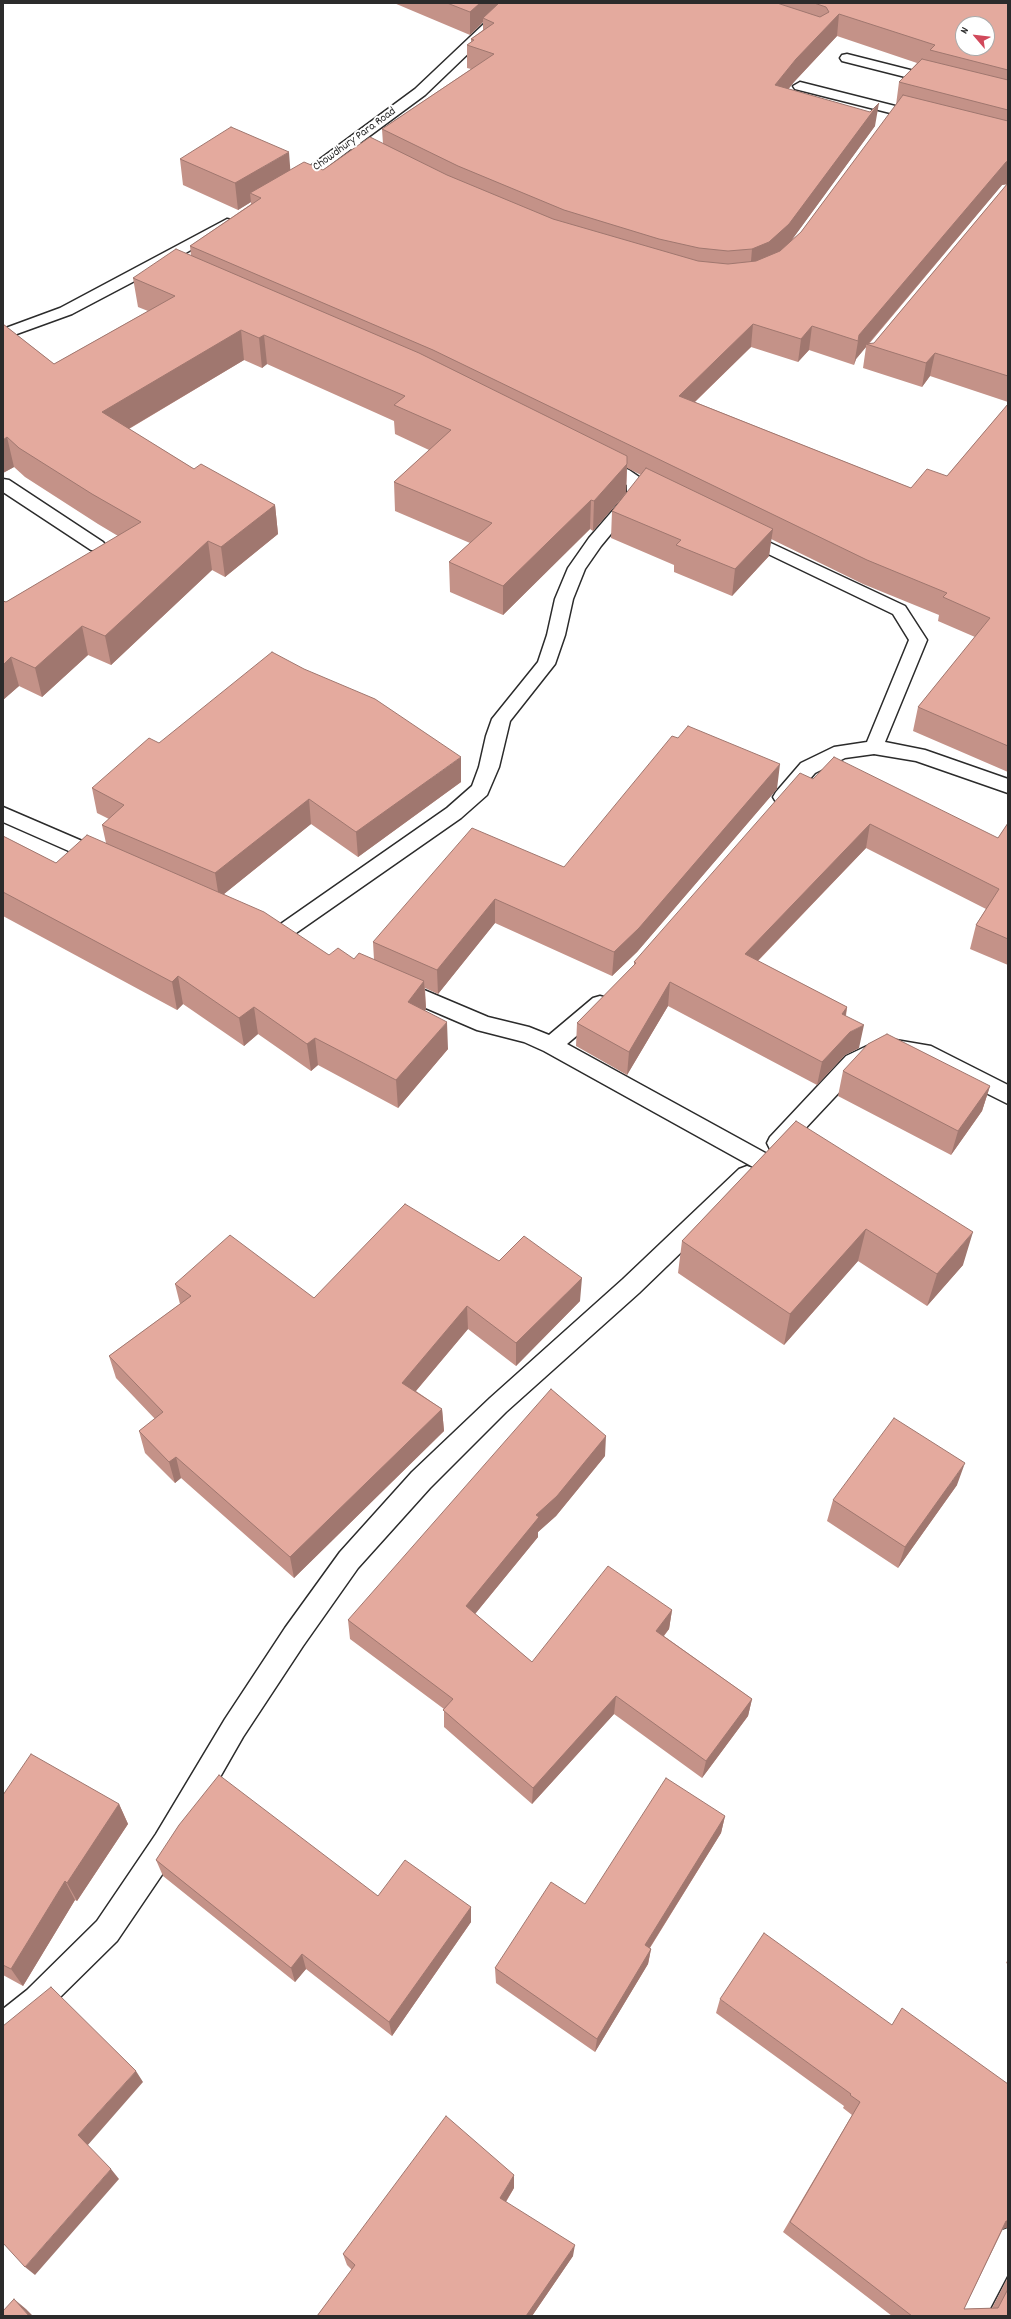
<!DOCTYPE html>
<html>
<head>
<meta charset="utf-8">
<style>
	body { margin:0 }
	#map { position:relative; width:1011px; height:2319px; overflow:hidden; background:#fff; font-family:Dekko,sans-serif }
	canvas { display:block }
	.frame { position:absolute; inset:0; border:4px solid #2b2b2b; pointer-events:none }
	.north { position:absolute; left:955px; top:16px; width:40px; height:40px; box-sizing:border-box; background:#fff; border:1px solid #aaa; border-radius:50%; rotate:298deg; font-size:11px; font-weight:700; line-height:16px; text-align:center; color:#2b2b2b }
	.north::after { content:''; display:block; margin:auto; width:14px; height:18px; background:#d1495b; clip-path:polygon(50% 0,100% 100%,50% 72%,0 100%) }
</style>
</head>
<body>
<div id="map">
<canvas width="1011" height="2319"></canvas>
<div class="frame"></div>
<div class="north">N</div>
</div>
<script>
const ctx = document.querySelector('canvas').getContext('2d');
ctx.lineJoin = 'round';
const shape = rows => new Path2D(rows.map(r => 'M' + r).join(''));
function stroke(path, color, width, dash) { ctx.strokeStyle = color; ctx.lineWidth = width; ctx.lineCap = dash ? 'butt' : 'round'; ctx.setLineDash(dash || []); ctx.stroke(path); }
function paint(path, color) { ctx.fillStyle = color; ctx.fill(path, 'evenodd'); }
function label(font, color, halo, rows, align = 'center') {
  ctx.font = font + ' Dekko,sans-serif'; ctx.lineWidth = 4; ctx.setLineDash([]); ctx.textBaseline = 'middle'; ctx.strokeStyle = halo; ctx.fillStyle = color; for (const [text, x, y, turn = 0] of rows) {
    ctx.save(); ctx.translate(x, y); ctx.rotate((+turn || 0) * Math.PI / 180); ctx.textAlign = isNaN(turn) ? turn : align; if (halo) ctx.strokeText(text, 0, 0); ctx.fillText(text, 0, 0); ctx.restore();
  }
}
const minor = shape([
	[506,3,521,3,425,95,360,143,388,157,390,160,388,163,378,163,351,149,299,188,289,188,287,185,289,182,415,89,506,3],
	[847,54,942,78,944,81,937,85,842,61,840,58,842,55,847,54],
	[800,82,927,114,929,117,922,121,795,89,793,86,800,82],
	[227,219,232,220,234,223,232,226,165,265,72,314,3,339,3,329,60,308,227,219],
	[600,458,629,470,642,479,644,483,643,495,601,546,585,569,573,599,565,635,555,664,510,721,499,767,487,795,461,818,286,940,279,943,272,940,269,935,272,930,447,808,472,786,479,767,486,736,492,719,538,662,547,635,555,599,568,568,589,538,627,494,627,485,594,467,592,463,594,459,600,458],
	[3,479,9,480,103,542,106,546,103,550,91,550,3,492,3,479],
	[743,530,905,606,927,640,885,742,925,750,1008,779,1008,793,916,761,874,754,845,758,815,773,790,802,783,804,776,802,773,797,776,792,801,763,834,747,867,742,909,640,893,614,737,539,734,535,737,531,743,530],
	[3,807,110,853,113,858,110,863,103,865,96,863,3,822,3,807],
	[398,979,488,1017,529,1027,549,1035,593,998,600,996,607,998,610,1004,607,1010,567,1044,769,1155,772,1161,769,1167,761,1170,753,1167,544,1051,524,1042,477,1030,391,993,388,987,391,981,398,979],
	[884,1038,931,1046,1008,1085,1008,1104,920,1060,886,1055,862,1068,786,1149,778,1152,770,1149,767,1143,770,1137,846,1056,884,1038],
	[747,1166,755,1169,758,1175,755,1181,639,1293,506,1412,430,1488,358,1568,303,1646,243,1737,176,1854,117,1941,47,2010,13,2037,3,2041,3,2009,27,1990,97,1921,156,1834,225,1719,285,1628,340,1552,412,1472,490,1398,623,1279,739,1169,747,1166],
	[1008,2228,1008,2274,986,2316,955,2316,997,2232,1008,2228]
]);
const wall = shape([
	[394,3,1008,3,1008,402,930,376,922,387,863,368,866,347,856,359,854,365,809,350,798,362,751,347,695,402,911,488,947,476,1008,404,1008,772,913,731,918,707,975,637,938,621,939,615,863,584,771,539,769,556,732,596,674,572,674,565,611,538,612,511,641,475,627,468,626,493,593,531,590,529,503,615,450,592,449,562,470,543,395,511,394,482,429,450,395,434,394,421,267,364,262,368,244,360,129,429,194,469,275,505,278,534,225,577,212,570,111,665,88,655,42,697,19,686,3,700,3,601,6,602,118,536,98,524,25,477,14,467,3,473,3,324,54,364,148,311,138,307,133,278,191,256,190,246,251,204,251,202,238,210,183,185,180,159,290,170,323,170,383,144,382,129,471,69,467,68,467,45,471,42,471,39,483,30,483,22,470,35],
	[837,36,917,63,899,82,896,105,801,232,790,242,875,126,788,89,794,82],
	[1007,184,874,343,869,344,1002,185],
	[159,743,461,782,358,857,311,824,224,894,329,955,354,959,374,960,373,942,564,867,777,789,637,952,612,976,495,923,438,994,425,988,426,1009,425,1010,448,1049,398,1108,318,1065,311,1071,258,1034,244,1046,183,1004,177,1010,3,916,3,836,56,863,106,843,102,825,109,819,97,813,92,788],
	[813,779,998,838,1008,823,1008,965,970,949,976,925,986,909,866,848,758,961,847,1007,846,1016,859,1048,845,1055,817,1085,668,1006,627,1075,576,1046,577,1023,634,966,634,962],
	[843,1071,990,1086,982,1111,951,1155,838,1096],
	[796,1121,963,1265,927,1306,858,1261,784,1345,678,1273,682,1241],
	[499,1261,580,1301,516,1366,468,1329,416,1391,442,1409,444,1431,294,1578,181,1478,175,1483,145,1453,139,1431,155,1419,116,1378,109,1356,180,1304,175,1284,314,1298],
	[605,1456,556,1516,538,1532,538,1537,475,1614,532,1662,672,1610,669,1629,664,1636,752,1699,748,1716,702,1778,614,1714,532,1804,444,1727,444,1709,350,1639,348,1620],
	[957,1485,898,1568,827,1521,833,1500],
	[3,1795,119,1804,128,1824,77,1901,75,1900,23,1986,3,1975],
	[725,1816,721,1833,650,1948,651,1949,648,1964,595,2052,496,1983,495,1968,585,1904],
	[156,1860,378,1896,471,1907,471,1922,392,2036,306,1969,295,1982,163,1876],
	[1008,1959,1008,1964,1006,1963],
	[720,1999,1008,2206,1008,2227,1003,2229,964,2309,992,2308,1008,2277,1008,2316,892,2316,783,2232,852,2115,843,2108,844,2106,716,2013],
	[514,2188,506,2202,573,2256,532,2316,317,2316,352,2270,347,2265,343,2254]
]);
const shadedWall = shape([
	[480,3,504,3,483,18,483,22,470,35,470,12],
	[839,14,837,36,794,82,773,109,775,85,796,59],
	[879,103,875,126,786,248,750,273,752,249],
	[289,152,291,179,250,193,251,202,238,210,235,183],
	[1008,161,1008,184,1002,185,868,344,866,344,866,347,856,359,854,365,859,335,1006,162],
	[753,324,751,347,677,419,679,396],
	[812,326,809,350,798,362,801,339],
	[241,330,244,360,108,441,102,412],
	[264,335,267,364,262,368,259,338],
	[935,353,930,376,922,387,926,363],
	[7,437,14,467,3,473,3,440],
	[627,464,626,493,593,531,594,501],
	[591,500,590,529,503,615,503,586],
	[275,505,278,534,225,577,221,547],
	[773,529,769,556,732,596,735,569],
	[208,541,212,570,111,665,105,636],
	[82,626,88,655,42,697,35,668],
	[11,657,19,686,3,700,3,665],
	[461,757,461,782,358,857,356,832],
	[780,764,777,789,637,952,612,976,614,952],
	[309,799,311,824,219,898,215,873],
	[870,824,866,848,741,978,745,954],
	[495,899,495,923,438,994,437,970],
	[178,976,183,1004,177,1010,172,982],
	[424,981,426,1009,410,1029,408,1002],
	[670,982,668,1006,627,1075,629,1052],
	[254,1007,258,1034,244,1046,239,1018],
	[847,1007,843,1030,842,1014],
	[447,1022,448,1049,398,1108,396,1080],
	[864,1025,859,1048,845,1055,817,1085,822,1062,850,1032],
	[315,1038,318,1065,311,1071,307,1044],
	[990,1086,982,1111,951,1155,958,1131],
	[866,1229,858,1261,784,1345,790,1314],
	[973,1232,963,1265,927,1306,937,1274],
	[582,1278,580,1301,516,1366,516,1343],
	[467,1306,468,1329,404,1405,402,1383],
	[442,1409,444,1431,294,1578,290,1557],
	[606,1436,605,1456,556,1516,538,1532,538,1537,466,1625,466,1606,536,1515],
	[176,1457,181,1478,175,1483,169,1462],
	[965,1463,957,1485,898,1568,905,1547],
	[672,1610,669,1629,653,1649,656,1631],
	[616,1696,614,1714,532,1804,533,1788],
	[752,1699,748,1716,702,1778,706,1761],
	[119,1804,128,1824,77,1901,67,1883],
	[725,1816,721,1833,642,1960,645,1945],
	[65,1881,75,1900,23,1986,11,1969],
	[471,1907,471,1922,392,2036,389,2022],
	[651,1949,648,1964,595,2052,597,2039],
	[302,1954,306,1969,295,1982,291,1968],
	[136,2071,143,2082,87,2146,78,2135],
	[111,2169,119,2179,35,2275,25,2267],
	[514,2175,514,2188,500,2211,500,2198],
	[1006,2221,1008,2221,1008,2227,996,2231],
	[575,2245,573,2256,532,2316,526,2316],
	[14,2299,26,2309,33,2316,29,2316]
]);
const building = shape([
	[447,3,480,3,470,12,447,3],
	[499,3,777,3,820,17,829,12,826,7,814,3,1008,3,1008,70,930,50,935,45,839,14,796,59,775,85,870,112,879,103,789,224,769,242,752,249,728,251,699,248,659,239,564,210,458,166,382,129,494,54,467,45,474,40,471,39,494,23,483,18,499,3],
	[963,24,987,24,987,48,963,48,963,24],
	[922,59,1008,80,1008,110,899,82,922,59],
	[903,95,1008,121,1008,161,1006,162,859,335,858,341,812,326,801,339,753,324,679,396,911,488,927,469,947,476,1008,404,1008,746,918,707,990,618,943,597,947,593,867,560,433,350,190,246,261,198,250,193,304,162,323,170,370,137,447,175,553,219,698,261,728,264,756,261,780,251,801,232,903,95],
	[231,127,289,152,235,183,180,159,231,127],
	[1008,183,1008,376,935,353,926,363,866,344,874,343,1008,183],
	[176,249,419,353,627,456,627,464,594,501,591,500,503,586,449,562,492,523,394,482,451,430,394,405,405,396,264,335,259,338,241,330,102,412,194,469,201,464,275,505,221,547,208,541,105,636,82,626,35,668,11,657,3,665,3,601,6,602,141,522,92,494,19,448,7,437,3,440,3,324,54,364,175,296,133,278,176,249],
	[646,468,773,529,735,569,676,545,681,540,612,511,646,468],
	[272,652,304,669,375,699,461,757,356,832,309,799,215,873,102,825,124,805,92,788,149,738,159,743,272,652],
	[688,726,780,764,639,928,614,952,495,899,437,970,373,942,472,828,564,867,672,736,678,738,688,726],
	[834,757,998,838,1008,823,1008,939,976,925,999,889,870,824,745,954,847,1007,842,1014,864,1025,850,1032,822,1062,670,982,629,1052,577,1023,636,963,634,962,800,773,813,779,834,757],
	[87,835,264,912,329,955,338,948,354,959,359,953,424,981,408,1002,447,1022,396,1080,315,1038,307,1044,254,1007,239,1018,178,976,172,982,3,892,3,836,56,863,87,835],
	[887,1034,990,1086,958,1131,843,1071,868,1044,887,1034],
	[796,1121,973,1232,937,1274,866,1229,790,1314,682,1241,796,1121],
	[405,1204,499,1261,524,1236,582,1278,516,1343,467,1306,402,1383,442,1409,290,1557,176,1457,169,1462,139,1431,163,1412,109,1356,191,1296,175,1284,230,1235,314,1298,405,1204],
	[551,1389,606,1436,557,1496,536,1515,539,1517,466,1606,532,1662,608,1566,672,1610,656,1631,752,1699,706,1761,616,1696,533,1788,443,1710,453,1699,348,1620,551,1389],
	[894,1418,965,1463,905,1547,833,1500,894,1418],
	[31,1754,119,1804,67,1883,65,1881,11,1969,3,1965,3,1795,31,1754],
	[219,1775,378,1896,405,1860,471,1907,389,2022,302,1954,291,1968,156,1860,179,1825,219,1775],
	[666,1778,725,1816,645,1945,651,1949,597,2039,495,1968,551,1882,585,1904,666,1778],
	[764,1933,892,2025,902,2008,1008,2084,1008,2204,1007,2205,1008,2206,1008,2221,1006,2221,964,2309,998,2308,1008,2289,1008,2316,912,2316,790,2222,860,2102,850,2095,851,2094,720,1999,764,1933],
	[51,1987,136,2071,78,2135,111,2169,25,2267,3,2243,3,2026,51,1987],
	[446,2116,514,2175,500,2198,575,2245,526,2316,317,2316,355,2265,343,2254,446,2116],
	[14,2299,29,2316,3,2316,3,2311,14,2299]
]);
const farStreetnames = [
	["Chowdhury Para Road",355,140,-36]
];
stroke(minor, '#2b2b2b', 3);
paint(minor, '#fff');
paint(wall, '#c49288');
paint(shadedWall, '#a0776f');
paint(building, '#e4aa9e');
stroke(building, '#a0776f', 1);
label('12px', '#2b2b2b', '#fff', farStreetnames);
</script>
</body>
</html>
